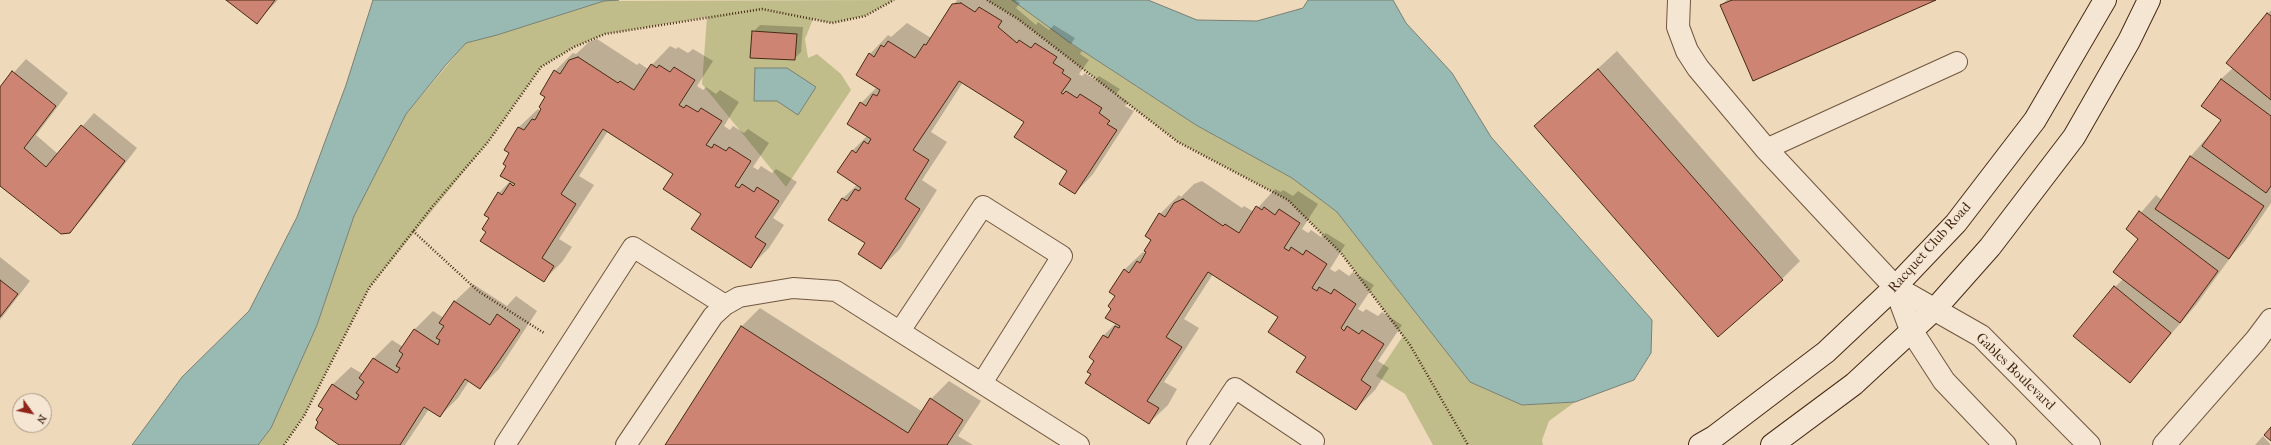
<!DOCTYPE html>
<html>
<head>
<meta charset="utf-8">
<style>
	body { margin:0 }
	#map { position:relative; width:2271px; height:445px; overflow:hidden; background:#eed9bb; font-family:"IM FELL French Canon",serif }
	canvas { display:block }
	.north { position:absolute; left:12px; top:393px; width:40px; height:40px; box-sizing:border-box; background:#f4e6d3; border:1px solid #ae9b87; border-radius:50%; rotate:123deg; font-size:11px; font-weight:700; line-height:16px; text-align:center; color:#462a14 }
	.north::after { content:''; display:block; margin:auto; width:14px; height:18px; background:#8f2418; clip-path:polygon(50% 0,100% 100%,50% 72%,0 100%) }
</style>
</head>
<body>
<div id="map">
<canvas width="2271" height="445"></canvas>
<div class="north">N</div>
</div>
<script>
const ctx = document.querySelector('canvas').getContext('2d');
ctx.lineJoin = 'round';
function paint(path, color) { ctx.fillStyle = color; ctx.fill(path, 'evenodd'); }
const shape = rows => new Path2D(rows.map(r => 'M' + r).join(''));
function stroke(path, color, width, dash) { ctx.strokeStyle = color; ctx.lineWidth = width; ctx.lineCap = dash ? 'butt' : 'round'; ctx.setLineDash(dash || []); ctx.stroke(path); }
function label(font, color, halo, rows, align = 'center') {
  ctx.font = font + ' "IM FELL French Canon",serif'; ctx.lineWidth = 3; ctx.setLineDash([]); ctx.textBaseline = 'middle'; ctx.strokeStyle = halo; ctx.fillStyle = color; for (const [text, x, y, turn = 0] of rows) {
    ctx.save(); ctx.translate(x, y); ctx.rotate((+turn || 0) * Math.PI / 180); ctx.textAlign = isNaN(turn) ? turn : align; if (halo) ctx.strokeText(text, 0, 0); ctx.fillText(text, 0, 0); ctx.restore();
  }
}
const green = shape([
	[894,0,865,16,832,23,813,19,805,39,808,58,817,54,841,74,851,90,786,187,702,84,707,17,605,34,574,47,541,67,488,142,369,288,304,416,284,445,258,445,271,428,317,325,354,216,406,114,466,43,497,35,604,1],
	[987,0,1012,0,1069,42,1196,125,1292,178,1337,212,1470,382,1522,405,1575,402,1549,421,1542,440,1543,445,1433,445,1405,394,1376,376,1403,336,1341,253,1288,200,1178,142,1018,19]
]);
const water = shape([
	[373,0,619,0,604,1,497,35,466,43,445,66,406,114,354,216,317,325,271,428,258,445,132,445,182,377,249,311,297,217,346,85,373,0],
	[1012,0,1148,0,1197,20,1257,21,1303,8,1308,0,1393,0,1406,23,1452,73,1491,137,1652,320,1651,353,1634,380,1575,402,1522,405,1470,382,1337,212,1292,178,1196,125,1069,42,1012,0],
	[755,68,787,68,816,87,798,115,777,101,754,101,755,68]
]);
const shadow = shape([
	[228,0,278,0,257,22],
	[957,0,1015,0,1020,3,1016,8,1036,25,1038,22,1049,30,1054,25,1075,38,1071,44,1082,51,1080,54,1089,60,1079,74,1082,76,1085,73,1095,80,1099,76,1120,89,1116,94,1128,102,1125,106,1134,111,1093,174,1075,193,1069,171,1025,122,963,82,931,132,947,142,922,180,937,190,900,249,881,268,866,243,830,220,843,198,858,184,839,172,853,150,868,135,849,123,861,103,877,87,870,54,888,35,891,37,907,23,931,38],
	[1727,0,1933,0,1721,5],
	[2271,10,2271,203,2245,241,2233,254,2196,305,2130,382,2115,287,2123,279,2139,239,2127,229,2156,195,2162,200,2191,156,2222,120,2202,105,2221,79,2233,68,2227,63],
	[760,25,803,27,801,52,794,59,753,32],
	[597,39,637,65,639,63,648,69,670,46,676,49,678,47,688,53,693,49,713,61,697,86,703,90,706,87,716,94,720,90,739,102,724,126,730,130,733,126,744,133,748,129,769,143,753,167,758,170,761,166,772,173,776,169,797,182,773,218,784,225,769,248,751,266,702,214,674,174,608,131,579,176,594,185,559,239,572,247,562,262,544,280,487,231,499,193,511,180,508,166,511,153,506,149,519,127,538,109,541,111,555,71,573,53,576,54,589,42],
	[1617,51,1800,261,1782,279,1535,126],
	[26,59,68,93,36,135,58,154,94,113,137,148,82,219,69,232,0,185,0,88],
	[1202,181,1242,208,1244,206,1254,212,1275,189,1281,192,1283,190,1293,196,1298,191,1318,204,1302,229,1308,233,1311,230,1321,237,1326,233,1345,245,1330,269,1335,272,1339,269,1349,276,1353,272,1374,285,1358,309,1363,312,1366,309,1378,316,1382,312,1402,325,1378,361,1389,368,1375,390,1356,409,1308,356,1279,316,1213,274,1184,319,1199,328,1164,382,1177,389,1168,405,1149,423,1092,374,1096,360,1090,357,1104,335,1116,323,1113,308,1124,270,1143,252,1146,254,1152,240,1146,236,1160,214,1179,195,1181,197,1194,184],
	[0,257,30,281,0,320],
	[473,284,507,306,516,296,537,311,499,369,480,388,469,381,458,398,440,416,429,409,405,445,341,445,324,409,332,385,351,367,363,374,374,358,392,340,403,347,414,330,433,311,444,318,454,302],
	[760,308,923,412,931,399,949,381,981,401,958,436,973,445,666,445,741,327],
	[2263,436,2271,445,2255,445]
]);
const building = shape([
	[226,0,275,0,257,24,226,0],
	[1732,0,1936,0,1753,81,1720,5,1732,0],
	[961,3,975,12,979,7,1002,21,998,27,1017,43,1019,40,1031,48,1035,43,1057,57,1053,63,1064,70,1062,73,1071,79,1061,93,1063,94,1066,91,1077,98,1080,94,1102,108,1099,113,1110,121,1107,124,1117,130,1075,194,1059,184,1067,171,1014,137,1024,122,959,81,913,150,929,160,905,199,920,209,881,269,858,254,865,243,828,220,842,198,847,201,855,189,859,191,861,188,837,172,852,150,856,153,864,141,868,144,871,139,847,124,860,102,866,106,873,94,877,96,880,90,856,75,869,53,874,57,881,45,884,47,888,41,915,58,924,44,926,45,952,4,961,3],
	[2267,13,2271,16,2271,100,2226,63,2267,13],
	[752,31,797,34,795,60,750,58,752,31],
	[578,57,618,83,620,81,634,90,651,64,657,68,659,65,670,72,674,67,695,80,679,105,684,108,686,105,698,112,701,108,722,121,706,145,712,148,714,144,726,151,729,147,751,161,735,186,739,188,742,184,754,192,757,187,779,201,755,237,766,244,751,268,691,229,701,214,663,189,673,174,603,129,561,194,576,204,542,258,554,266,544,282,480,241,486,232,482,229,489,218,484,215,498,192,502,195,510,183,513,186,515,184,500,176,506,166,503,164,509,153,504,150,518,127,524,130,532,119,535,120,541,109,539,107,545,97,540,94,554,70,560,74,569,60,578,57],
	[1598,69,1783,280,1718,337,1534,126,1598,69],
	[12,71,56,106,24,148,46,167,81,125,125,161,70,233,61,234,0,186,0,87,12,71],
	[2221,79,2271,116,2271,186,2266,193,2202,146,2221,120,2201,106,2221,79],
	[2190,156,2264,206,2229,259,2155,209,2190,156],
	[1183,199,1223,226,1225,224,1239,233,1256,206,1262,210,1264,207,1275,215,1279,209,1300,223,1284,248,1289,251,1291,247,1303,255,1306,250,1327,264,1312,288,1317,291,1319,287,1331,294,1334,289,1356,304,1341,328,1344,331,1347,326,1359,334,1362,330,1384,344,1361,380,1371,387,1356,410,1296,372,1306,357,1268,332,1278,317,1208,272,1166,337,1182,347,1147,401,1159,408,1149,424,1085,383,1091,374,1087,372,1094,361,1089,357,1103,335,1108,338,1115,326,1119,328,1120,326,1105,318,1111,309,1108,306,1115,296,1109,292,1124,269,1129,273,1137,261,1140,263,1146,252,1144,251,1151,240,1145,236,1159,213,1165,217,1174,203,1183,199],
	[2139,211,2218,271,2180,323,2113,272,2138,239,2126,229,2139,211],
	[0,280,18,294,0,317,0,280],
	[2114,286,2171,333,2130,383,2073,336,2114,286],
	[454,301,490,325,497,314,520,330,480,389,465,379,440,417,424,407,400,445,339,445,315,428,318,422,316,420,323,409,318,406,332,384,356,400,359,395,356,393,364,382,359,378,373,358,397,373,400,368,396,366,403,354,399,351,414,329,438,345,440,340,436,338,444,326,439,323,454,301],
	[741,326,908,433,930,398,963,420,947,445,665,445,741,326],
	[2271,427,2271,441,2264,435,2271,427]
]);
const path = shape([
	[987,0,1018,19,1178,142,1288,200,1341,253,1410,345,1468,445],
	[413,231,478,291,544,333],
	[284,445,304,416,369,288,432,207,488,142,541,67,574,47,605,34,762,9,832,23,865,16,894,0]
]);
const lane = shape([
	[1766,149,1957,62],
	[900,331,983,206,1062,256,982,383],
	[505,445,633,247,725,305],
	[626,445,713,316,725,305,739,297,793,288,836,291,1079,445],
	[1197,445,1235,388,1314,441,1312,445]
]);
const street = shape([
	[1679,0,1678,27,1687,51,1698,68,1766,149,1895,287,1911,330,1944,381,2005,445],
	[1895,287,1981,336,2089,445],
	[2164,445,2256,340,2271,320]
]);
const secondary = shape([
	[1700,445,1714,437,1826,352,1895,287,1956,223,2035,120,2105,0],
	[1772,445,1854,384,1935,309,1990,247,2074,137,2129,41,2149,0]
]);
const streetNames = [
	["Racquet Club Road",1930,248,-48],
	["Gables Boulevard",2015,372,44]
];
paint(green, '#c1bd8b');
paint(water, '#99bab3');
stroke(water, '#788073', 1);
paint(shadow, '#0003');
paint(building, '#ce8473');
stroke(building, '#462a14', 1);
stroke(lane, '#70563e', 22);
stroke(street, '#70563e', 24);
stroke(secondary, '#462a14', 24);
stroke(path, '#462a14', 2.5, [1, 2]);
stroke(lane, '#f4e6d3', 20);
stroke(street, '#f4e6d3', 22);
stroke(secondary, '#f4e6d3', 22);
label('14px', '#462a14', '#f4e6d3', streetNames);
</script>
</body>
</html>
